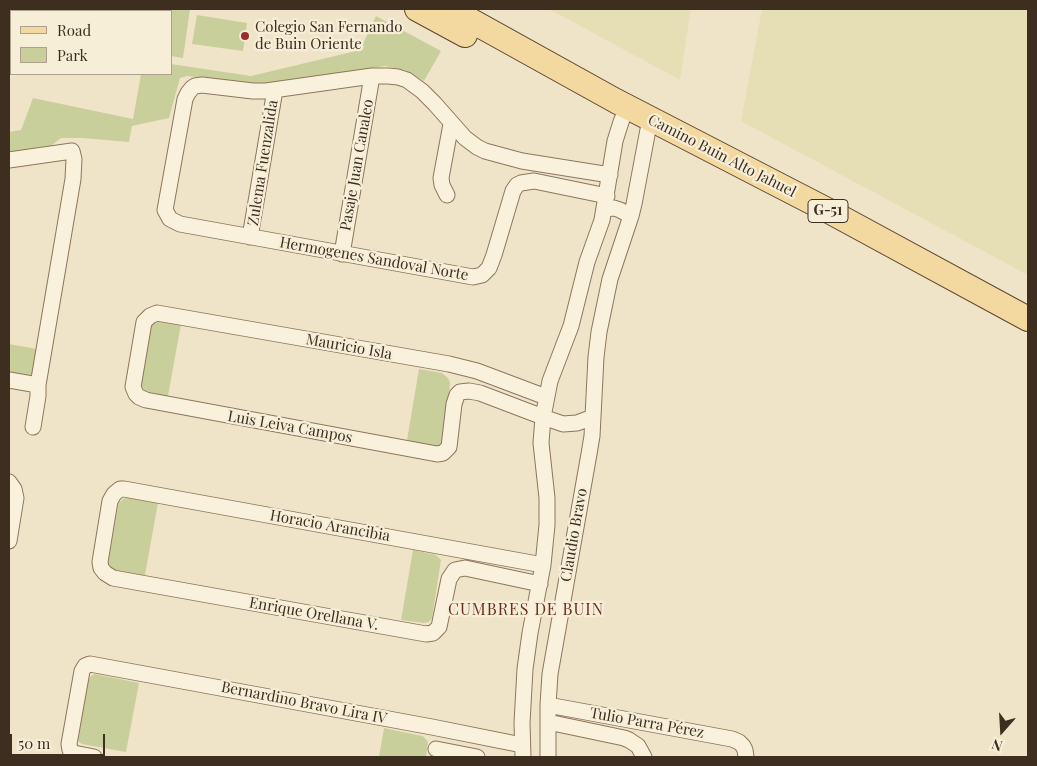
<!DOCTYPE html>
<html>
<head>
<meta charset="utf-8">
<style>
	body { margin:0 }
	#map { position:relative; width:1037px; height:766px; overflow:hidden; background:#f0e4c8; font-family:"Playfair Display",serif }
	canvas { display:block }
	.frame { position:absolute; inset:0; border:10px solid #3d2e20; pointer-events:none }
	.legend { position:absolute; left:10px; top:10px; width:162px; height:65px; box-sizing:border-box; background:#f7eed8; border:1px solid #ada18e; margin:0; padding:6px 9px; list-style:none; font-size:15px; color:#3d2e20 }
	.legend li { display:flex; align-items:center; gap:10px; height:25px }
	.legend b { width:25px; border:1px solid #ada18e }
	.north { position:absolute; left:977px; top:706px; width:50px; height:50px; -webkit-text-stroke:4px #f7eed8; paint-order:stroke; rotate:199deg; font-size:14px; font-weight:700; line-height:20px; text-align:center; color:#3d2e20 }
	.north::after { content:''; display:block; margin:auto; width:18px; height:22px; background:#3d2e20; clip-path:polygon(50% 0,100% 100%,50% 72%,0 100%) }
	.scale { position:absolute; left:10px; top:734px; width:95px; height:22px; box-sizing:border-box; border:2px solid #3d2e20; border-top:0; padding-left:6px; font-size:15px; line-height:18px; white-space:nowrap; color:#3d2e20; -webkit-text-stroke:4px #f7eed8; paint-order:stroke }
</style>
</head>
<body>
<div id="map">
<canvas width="1037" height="766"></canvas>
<div class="frame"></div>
<ul class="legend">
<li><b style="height:6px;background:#f3d9a0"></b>Road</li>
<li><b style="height:14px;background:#c9cf9b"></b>Park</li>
</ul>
<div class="north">N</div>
<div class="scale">50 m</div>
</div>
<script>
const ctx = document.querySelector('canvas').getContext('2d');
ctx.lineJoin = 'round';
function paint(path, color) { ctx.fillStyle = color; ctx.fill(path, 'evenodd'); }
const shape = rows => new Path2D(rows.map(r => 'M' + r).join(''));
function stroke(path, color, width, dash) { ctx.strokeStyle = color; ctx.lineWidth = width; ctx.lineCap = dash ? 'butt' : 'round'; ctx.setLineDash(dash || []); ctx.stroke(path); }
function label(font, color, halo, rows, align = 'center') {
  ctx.font = font + ' "Playfair Display",serif'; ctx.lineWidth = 4.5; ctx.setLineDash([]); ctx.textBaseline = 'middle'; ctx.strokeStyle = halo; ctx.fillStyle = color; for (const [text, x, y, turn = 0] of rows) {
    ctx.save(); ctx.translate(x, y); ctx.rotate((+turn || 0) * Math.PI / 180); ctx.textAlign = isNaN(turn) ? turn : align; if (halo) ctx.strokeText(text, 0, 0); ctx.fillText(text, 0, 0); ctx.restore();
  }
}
const farmland = shape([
	[549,9,691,9,680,80],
	[762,9,1028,9,1028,275,741,121]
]);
const green = shape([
	[160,9,190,9,183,58,171,56,171,11,159,11],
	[197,15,247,23,243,51,192,44],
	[376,16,441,51,424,81,405,70,385,66,274,84,249,84,187,76,180,78,169,118,132,126,129,142,82,138,61,138,47,149,9,154,9,132,21,130,33,98,133,119,141,74,171,74,171,64,251,76,360,50],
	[157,320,181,324,168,396,145,391,140,385,150,325],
	[9,344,37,349,38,367,28,378,9,374],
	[419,369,442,373,448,378,450,382,446,433,442,444,439,446,431,446,407,440],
	[130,497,158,503,144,580,112,572,108,564,118,506,119,503,123,499],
	[413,550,436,555,441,560,432,618,429,622,424,623,401,620],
	[95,674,139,683,126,752,82,744,79,742,78,739,88,681,91,676],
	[384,728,422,736,424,737,428,742,426,757,379,757]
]);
const street = shape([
	[9,160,72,151,74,159,73,179,38,385,38,396,33,427],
	[447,195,442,185,441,178,451,124],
	[607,196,534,181,521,183,517,185,513,191,494,255,489,268,482,275,473,277,180,224,170,219,165,210,185,99,188,93,192,88,195,86,202,85,253,91,266,91,372,76,388,76,398,77,407,80,422,91,435,104,465,138,477,147,485,151,522,161,610,175],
	[604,209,614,208,620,210,631,216],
	[250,237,275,90],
	[342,254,372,76],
	[9,380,38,385],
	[460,392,457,395,454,404,449,447,443,453,437,454,146,400,139,397,136,394,133,387,144,322,150,316,157,313,449,364,477,371,546,397],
	[460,392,469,391,480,393,543,417,563,424,577,423,593,417],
	[9,482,14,489,16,498,9,541],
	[455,570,449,579,439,627,433,633,426,634,113,578,105,573,101,568,100,562,110,501,114,494,120,489,124,489,543,565],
	[455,570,465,568,540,584],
	[548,705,732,739,739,742,743,746,745,750,746,757],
	[548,722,624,738,629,740,638,746,644,757],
	[436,749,477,757],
	[94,757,74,753,70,750,69,744,82,671,85,666,90,664,432,727,522,745],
	[523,757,522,723,525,669,530,633,543,565,547,525,547,498,541,443,543,417,550,381,571,326,587,262,602,220,615,141,621,122,627,107],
	[548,757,548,705,550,674,589,454,592,436,596,357,599,332,610,279,631,216,634,204,650,119]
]);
const primary = shape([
	[417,9,465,35],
	[450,9,616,101,827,210,1028,319]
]);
const markers = [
	[245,36,5,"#9e2a2b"]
];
const shields = [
	[828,211,40]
];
const shieldNames = [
	["G-51",828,211]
];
const poiNames = [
	["Colegio San Fernando",255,27],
	["de Buin Oriente",255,44]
];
const streetNames = [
	["Camino Buin Alto Jahuel",722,156,27],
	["Zulema Fuenzalida",263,163,-81],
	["Pasaje Juan Canaleo",357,165,-80],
	["Hermogenes Sandoval Norte",374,259,10],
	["Mauricio Isla",349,347,10],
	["Luis Leiva Campos",290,427,10],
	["Horacio Arancibia",330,526,10],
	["Claudio Bravo",574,535,-80],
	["Enrique Orellana V.",314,614,10],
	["Bernardino Bravo Lira IV",304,703,11],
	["Tulio Parra Pérez",647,723,10]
];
const neighbourhoodNames = [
	["CUMBRES DE BUIN",526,610]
];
paint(farmland, '#e6deb5');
paint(green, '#c9cf9b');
stroke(street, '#8d765c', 17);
stroke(primary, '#5b4430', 26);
stroke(street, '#faf1dc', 15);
stroke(primary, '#f3d9a0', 24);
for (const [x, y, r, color] of markers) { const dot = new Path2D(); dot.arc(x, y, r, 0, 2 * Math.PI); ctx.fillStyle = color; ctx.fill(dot); stroke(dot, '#f7eed8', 2); }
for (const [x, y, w] of shields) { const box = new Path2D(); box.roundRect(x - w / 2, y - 11.5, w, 23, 4); ctx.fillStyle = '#f7eed8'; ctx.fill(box); stroke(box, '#3d2e20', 1); }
label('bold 14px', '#3d2e20', null, shieldNames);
label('15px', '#3d2e20', '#f7eed8', poiNames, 'left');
label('15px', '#3d2e20', '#f7eed8', streetNames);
ctx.letterSpacing = '1px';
label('16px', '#6b2e1e', '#f7eed8', neighbourhoodNames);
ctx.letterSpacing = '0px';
</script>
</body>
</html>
